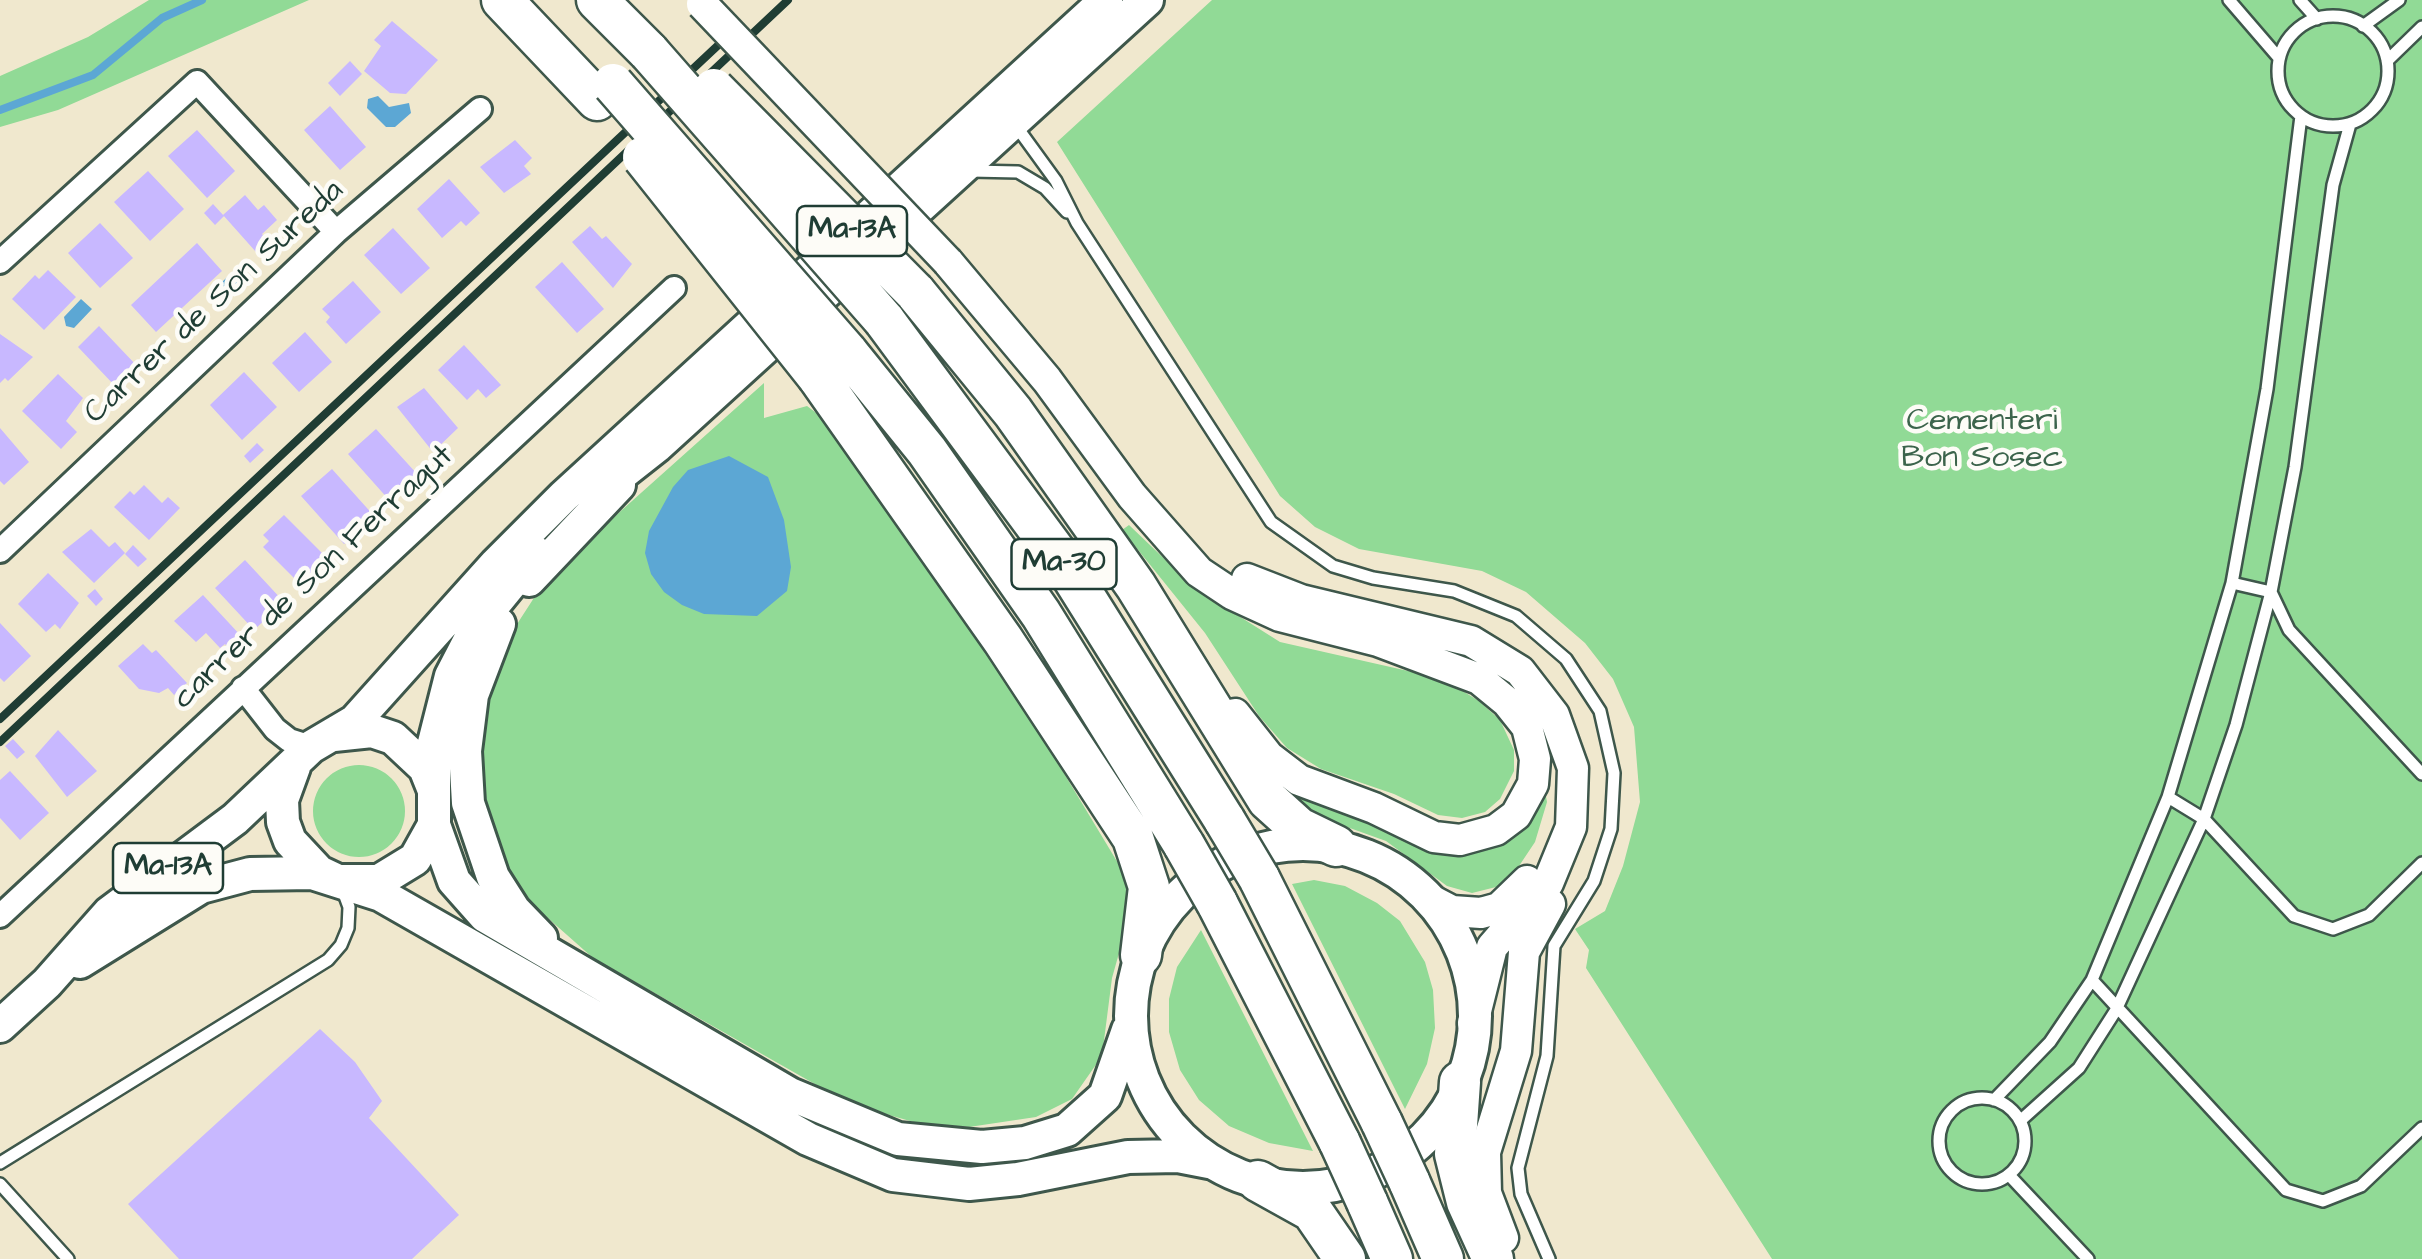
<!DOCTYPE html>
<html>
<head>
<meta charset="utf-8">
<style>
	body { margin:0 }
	canvas { display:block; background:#f0e8ce }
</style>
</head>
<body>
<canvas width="2422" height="1259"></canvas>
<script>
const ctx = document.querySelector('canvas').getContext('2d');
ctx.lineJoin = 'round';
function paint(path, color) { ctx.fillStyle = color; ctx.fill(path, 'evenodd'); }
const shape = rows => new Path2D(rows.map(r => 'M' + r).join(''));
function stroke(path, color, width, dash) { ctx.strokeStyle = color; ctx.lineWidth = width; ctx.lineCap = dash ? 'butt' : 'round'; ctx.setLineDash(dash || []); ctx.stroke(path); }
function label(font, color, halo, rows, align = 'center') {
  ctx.font = font + ' "Architects Daughter",sans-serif'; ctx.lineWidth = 9; ctx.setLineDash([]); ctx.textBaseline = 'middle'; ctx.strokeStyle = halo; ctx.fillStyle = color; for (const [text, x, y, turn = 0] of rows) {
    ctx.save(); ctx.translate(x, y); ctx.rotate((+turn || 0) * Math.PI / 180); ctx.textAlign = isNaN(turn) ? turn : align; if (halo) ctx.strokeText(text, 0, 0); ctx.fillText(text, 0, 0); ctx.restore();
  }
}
const green = shape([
	[149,0,309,0,58,110,0,127,0,76,88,37],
	[1212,0,2422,0,2422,1259,1772,1259,1586,968,1589,950,1575,929,1605,911,1623,866,1640,802,1634,727,1613,679,1585,643,1526,592,1482,571,1359,549,1315,527,1280,496,1057,142],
	[764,383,764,418,807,406,831,424,1018,697,1124,873,1130,914,1112,978,1102,1056,1072,1099,1036,1117,969,1127,917,1123,861,1107,827,1091,593,958,532,904,501,858,484,806,480,742,485,704,508,638,541,587,566,560],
	[1129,525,1196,589,1280,642,1417,673,1453,685,1479,701,1500,720,1514,750,1514,771,1500,799,1485,812,1462,818,1438,815,1394,794,1321,769,1287,748,1259,716,1205,633,1122,530],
	'313 811a46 46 0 1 1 92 0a46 46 0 1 1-92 0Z',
	[1289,789,1420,846,1532,816,1545,791,1547,802,1535,842,1515,872,1500,886,1472,893,1447,886,1386,841,1319,817],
	[1314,880,1345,886,1377,903,1400,921,1425,962,1433,990,1435,1028,1427,1064,1405,1109,1292,884],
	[1201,930,1313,1151,1269,1143,1229,1126,1199,1100,1180,1070,1169,1032,1169,999,1177,967]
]);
const water = shape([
	[378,96,389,107,409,103,411,113,395,127,386,127,367,108,368,99],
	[240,265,251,276,233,294,225,293,222,282],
	[81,299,92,309,74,328,66,326,64,317],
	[729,456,768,477,784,520,791,567,787,591,757,616,704,614,682,605,664,592,651,574,645,553,649,531,673,487,688,470]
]);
const stream = shape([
	[0,110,93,75,162,18,202,0]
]);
const building = shape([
	[392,21,438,60,406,94,390,93,364,71,381,46,374,40],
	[350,61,362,74,340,96,328,83],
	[330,106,366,147,340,170,304,130],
	[197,130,235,171,207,198,168,156],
	[515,140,532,158,524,166,531,174,504,193,480,167],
	[148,171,184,209,150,241,114,202],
	[449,179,480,213,466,226,461,221,442,238,417,209],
	[245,195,258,210,264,205,277,220,262,234,267,240,256,252,223,215],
	[213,204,224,216,215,225,204,213],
	[100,223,133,258,100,288,68,253],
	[590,226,602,239,606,236,632,264,613,288,572,242],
	[393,228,430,268,401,294,364,255],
	[197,243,222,271,156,332,131,305],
	[562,262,604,309,577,333,535,287],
	[48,270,76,297,44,330,12,299,35,275,39,279],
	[353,281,381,312,346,344,326,322,330,317,322,309],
	[99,326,137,366,115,386,78,347],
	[305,332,332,362,299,392,272,363],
	[0,334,33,357,8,381,5,378,0,383],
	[464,345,501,385,486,398,478,389,467,400,438,370],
	[244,372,277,407,242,440,210,405],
	[58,374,83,398,66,421,77,432,61,449,22,411],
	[424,388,458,428,433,452,397,407],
	[0,428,29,462,4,485,0,481],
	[376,429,418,475,390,501,348,454],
	[257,443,264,450,250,463,244,456],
	[332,469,375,517,344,544,301,496],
	[144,485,162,503,168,497,180,508,149,540,114,507,130,491,134,495],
	[284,515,329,560,302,586,263,547,269,541,263,535],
	[91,529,109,547,115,542,125,553,94,583,62,552],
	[133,545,147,559,138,567,125,554],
	[245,560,284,602,254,630,215,588],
	[48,573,79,603,60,629,55,624,46,632,18,604],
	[95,589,103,599,96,606,87,596],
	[203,595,242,637,229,649,225,644,220,648,206,633,196,642,174,621],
	[0,623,31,656,4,682,0,678],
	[143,644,152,653,156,650,187,683,174,695,168,688,159,693,139,689,118,666],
	[58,730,97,771,67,797,35,756],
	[13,739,25,752,17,759,5,746],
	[10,771,49,813,20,840,0,818,0,780],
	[320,1029,355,1062,382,1101,369,1118,459,1215,412,1259,179,1259,128,1204]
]);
const lane = shape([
	[2229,0,2279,58],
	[2300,0,2317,19],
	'2278 71a55 55 0 1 1 110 0a55 55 0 1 1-110 0Z',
	[2363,26,2399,0],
	[2387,61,2422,27],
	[1019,121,1019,130,1056,181,1077,223,1271,522,1333,566,1373,578,1454,591,1516,616,1566,659,1600,711,1614,773,1611,829,1594,881,1554,946,1547,1056,1518,1168,1521,1194,1549,1259],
	[971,171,1018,172,1045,188,1067,212],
	[2232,583,2271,592,2289,630,2422,774],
	[2168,797,2204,819,2294,916,2333,929,2369,915,2422,863],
	[2092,980,2286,1190,2323,1201,2361,1186,2422,1128],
	'1939 1141a43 43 0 1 1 86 0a43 43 0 1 1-86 0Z',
	[1994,1100,2050,1042,2092,980,2168,797,2232,583,2267,389,2301,116],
	[2020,1121,2079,1068,2116,1010,2204,819,2236,725,2271,592,2295,467,2333,185,2350,124],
	[0,1163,328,960,341,945,348,928,349,907,342,888],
	[2009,1175,2088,1259],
	[0,1184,68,1259]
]);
const street = shape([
	[0,262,197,82,336,232],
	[0,551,336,232,480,109],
	[243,688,275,729,289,740,311,747],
	[0,916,674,288]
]);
const secondary = shape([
	[948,262,1047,380,1132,496,1199,572,1232,594,1280,616,1378,641,1479,679,1507,702,1527,727,1535,759,1533,784,1516,815,1496,830,1460,840,1434,837,1374,808,1299,780,1269,757,1235,714],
	[1247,579,1301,600,1471,641,1520,671,1554,715,1573,768,1571,827,1548,883,1492,947,1473,1023],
	[1427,898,1452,911,1481,913,1499,908,1527,881],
	[1503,1238,1486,1193,1485,1152,1516,1051,1524,952,1550,904]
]);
const primary = shape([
	[596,494,657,446,1147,0],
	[529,580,619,485],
	[499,624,472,695,465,751,468,803,493,877,514,910,541,938],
	[334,735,372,731,393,738,425,768,433,788],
	[294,767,282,800,283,822,290,841,319,872,338,881,379,881,415,859,434,825,434,743,451,676,478,624,536,553],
	[434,825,454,881,485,916,790,1094,898,1139,982,1147,1025,1143,1067,1130,1105,1096,1128,1030],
	'1131 1016a172 172 0 1 1 344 0a172 172 0 1 1-344 0Z',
	[80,962,201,887,250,874,312,873,381,895,808,1139,893,1175,969,1184,1018,1179,1128,1157,1178,1156,1214,1163],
	[0,1026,47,983,109,913,235,819,311,747,355,721,496,564,564,496,1106,0]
]);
const highway = shape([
	[502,0,597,100],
	[597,0,649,52],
	[915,292,1013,412,1136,586,1268,800,1299,828,1336,846],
	[884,320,1063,562,1225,821],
	[847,352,927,451,1041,614,1184,845],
	[818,377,1003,640,1133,838,1149,887,1141,955],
	[1259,878,1382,1123],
	[1217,903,1340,1143],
	[1460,1082,1455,1154,1467,1202,1493,1259],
	[1258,1181,1312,1211,1345,1259],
	[1409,1181,1443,1259],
	[1367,1202,1392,1259]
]);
const rail = shape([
	[0,719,729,35],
	[0,742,788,0]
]);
const secondaryBridge = shape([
	[702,4,948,262]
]);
const highwayBridge = shape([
	[649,52,884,320],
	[613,84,847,352],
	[714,89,915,292],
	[643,157,818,377],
	[1225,821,1259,878],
	[1184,845,1217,903],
	[1382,1123,1409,1181],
	[1340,1143,1367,1202]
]);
const shields = [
	[852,231,110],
	[1064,564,105],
	[168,868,110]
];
const shieldNames = [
	["Ma-13A",852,231],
	["Ma-30",1064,564],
	["Ma-13A",168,868]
];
const streetNames = [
	["Carrer de Son Sureda",215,303,-43],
	["carrer de Son Ferragut",314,578,-43]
];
const parkNames = [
	["Cementeri",1982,422],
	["Bon Sosec",1982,459]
];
paint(green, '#91da96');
paint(water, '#5ca7d4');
stroke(stream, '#5ca7d4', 8);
paint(building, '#c8b8ff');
stroke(lane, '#3e574b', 16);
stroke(street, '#3e574b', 28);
stroke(secondary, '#3e574b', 35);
stroke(primary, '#3e574b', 38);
stroke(highway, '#3e574b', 45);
stroke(lane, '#fff', 11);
stroke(street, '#fff', 22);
stroke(secondary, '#fff', 30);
stroke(primary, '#fff', 32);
stroke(highway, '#fff', 40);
stroke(rail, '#1f3d34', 8);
stroke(secondaryBridge, '#3e574b', 35, []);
stroke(highwayBridge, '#3e574b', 45, []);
stroke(secondaryBridge, '#fff', 30);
stroke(highwayBridge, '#fff', 40);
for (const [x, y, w] of shields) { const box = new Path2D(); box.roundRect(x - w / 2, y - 25, w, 50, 8); ctx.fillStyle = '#fdfcf7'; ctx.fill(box); stroke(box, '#1f3d34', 2.5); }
label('bold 30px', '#1f3d34', null, shieldNames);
label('32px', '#1f3d34', '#fdfcf7', streetNames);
label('32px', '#3c644c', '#fdfcf7', parkNames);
</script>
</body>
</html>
